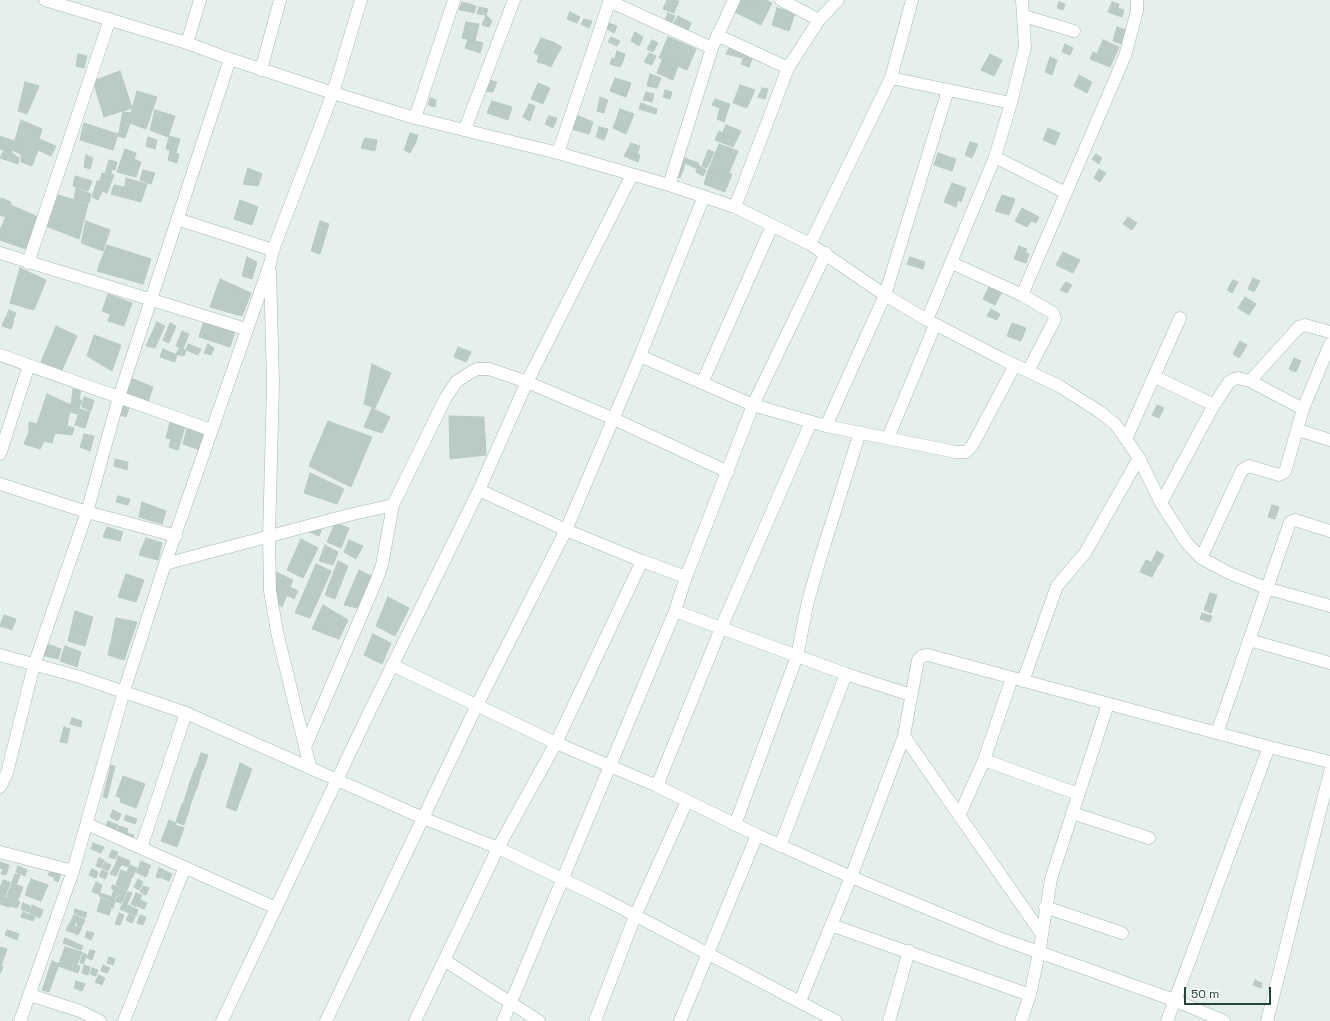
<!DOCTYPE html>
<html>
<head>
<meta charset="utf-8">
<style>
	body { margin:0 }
	#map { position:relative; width:1330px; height:1021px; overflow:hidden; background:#e5efeb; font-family:"Space Grotesk",sans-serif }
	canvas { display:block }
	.scale { position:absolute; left:1184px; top:987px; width:87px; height:18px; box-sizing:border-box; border:2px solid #23433b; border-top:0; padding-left:5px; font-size:12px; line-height:14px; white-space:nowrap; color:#23433b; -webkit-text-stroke:3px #f7fbf9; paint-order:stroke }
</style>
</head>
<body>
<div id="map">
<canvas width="1330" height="1021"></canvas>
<div class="scale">50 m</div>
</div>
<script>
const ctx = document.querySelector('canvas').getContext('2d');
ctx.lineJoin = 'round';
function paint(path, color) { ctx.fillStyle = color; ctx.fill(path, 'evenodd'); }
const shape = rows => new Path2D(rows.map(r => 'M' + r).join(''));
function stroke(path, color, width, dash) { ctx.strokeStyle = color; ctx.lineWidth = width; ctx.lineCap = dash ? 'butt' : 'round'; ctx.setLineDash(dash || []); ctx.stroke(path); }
const building = shape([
	[667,0,679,1,674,13,663,9,667,0],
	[738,0,766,0,772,3,761,25,733,11,738,0],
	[462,2,469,4,466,11,459,10,462,2],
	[1059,2,1065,4,1063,10,1057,8,1059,2],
	[1112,2,1119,4,1118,8,1124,10,1122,17,1108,12,1112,2],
	[469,4,476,6,474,13,466,11,469,4],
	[479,7,488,9,486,15,477,14,479,7],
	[777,8,795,13,789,31,772,25,777,8],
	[570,12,580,17,577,23,567,19,570,12],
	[668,13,675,16,672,23,665,20,668,13],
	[486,15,492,21,489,27,482,25,486,15],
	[678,16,691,23,688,30,674,23,678,16],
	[584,19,592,21,589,28,581,24,584,19],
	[466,22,479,24,475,41,462,38,466,22],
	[609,23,617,26,614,33,607,29,609,23],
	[1117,27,1126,30,1122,44,1113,41,1117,27],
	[635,32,643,37,639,46,631,41,635,32],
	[611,37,620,41,617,46,608,42,611,37],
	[668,37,696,49,687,70,659,58,668,37],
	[541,38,553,42,545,64,537,62,539,55,534,53,541,38],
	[468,39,483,43,480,53,465,48,468,39],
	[652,40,658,43,653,52,647,49,652,40],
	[1103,40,1119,47,1110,67,1090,59,1093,52,1097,54,1103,40],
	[553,42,562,47,557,55,550,49,553,42],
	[1065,44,1073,48,1070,55,1062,52,1065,44],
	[730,46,746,53,742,58,726,54,730,46],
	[550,49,557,55,551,67,545,64,550,49],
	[617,51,625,54,623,61,615,58,617,51],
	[649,53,656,56,652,65,644,62,649,53],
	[746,53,753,56,749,67,741,64,746,53],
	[78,54,87,56,84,68,76,66,78,54],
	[990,54,1002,60,994,76,981,70,990,54],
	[1050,57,1057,60,1052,75,1045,72,1050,57],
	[612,58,623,61,620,67,610,64,612,58],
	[662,60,678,66,673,80,657,73,662,60],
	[120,71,132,108,104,117,93,81,120,71],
	[650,74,661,78,657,88,647,86,650,74],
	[1079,75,1092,82,1087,93,1074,86,1079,75],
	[615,78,631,83,626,97,610,91,615,78],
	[489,80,497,82,493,92,485,91,489,80],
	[25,82,39,86,27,114,18,111,25,82],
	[538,83,550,88,543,104,531,99,538,83],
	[740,85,755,90,747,108,733,103,740,85],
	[762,88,768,89,765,99,758,97,762,88],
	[665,90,672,92,670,99,663,97,665,90],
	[137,91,157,97,146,129,130,123,125,138,118,136,123,112,131,113,137,91],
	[646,92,654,94,652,102,643,100,646,92],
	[600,97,608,100,606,105,599,103,600,97],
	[430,98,436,100,435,107,428,105,430,98],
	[715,99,730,104,724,122,717,119,720,108,712,105,715,99],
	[492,101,512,107,508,120,487,113,492,101],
	[599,103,606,105,604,113,597,111,599,103],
	[641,103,657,109,656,114,639,109,641,103],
	[529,104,535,106,530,121,523,117,529,104],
	[620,109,634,114,626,134,613,128,620,109],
	[155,110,175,116,168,137,150,130,155,110],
	[576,115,593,122,589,134,571,129,576,115],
	[549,116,557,118,553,128,545,124,549,116],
	[21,120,42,129,39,139,56,146,51,156,38,150,32,166,21,162,21,154,12,150,21,120],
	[84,123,118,134,113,150,80,140,84,123],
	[726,125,741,131,733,147,715,140,719,131,722,133,726,125],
	[599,127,608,129,604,140,596,137,599,127],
	[1048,128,1060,133,1055,145,1043,140,1048,128],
	[410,133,418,135,416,142,408,139,410,133],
	[0,136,14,141,11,152,19,158,18,164,0,158,4,150,0,149,0,136],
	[169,136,180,139,176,152,166,149,169,136],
	[148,137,157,140,155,149,146,146,148,137],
	[365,138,377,140,375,151,361,148,365,138],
	[408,139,416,142,410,153,404,150,408,139],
	[970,142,978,144,972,158,965,155,970,142],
	[631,143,640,146,637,154,640,155,638,162,624,156,631,143],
	[719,144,738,151,727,178,708,171,719,144],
	[125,149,136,153,134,159,141,162,136,177,117,172,125,149],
	[708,150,714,152,707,168,702,166,708,150],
	[170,151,179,154,177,163,168,160,170,151],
	[938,153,956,159,952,171,934,165,938,153],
	[1096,154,1102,158,1099,164,1092,159,1096,154],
	[86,155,93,158,90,169,84,167,86,155],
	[681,157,687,159,680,178,674,176,681,157],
	[687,159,699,163,697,169,685,163,687,159],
	[109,160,117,162,115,170,112,169,111,174,114,175,107,193,102,191,98,200,92,197,97,181,100,181,102,173,105,174,109,160],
	[698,165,706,170,703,176,696,172,698,165],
	[248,168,262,174,258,186,243,184,248,168],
	[1099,169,1106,173,1100,182,1094,178,1099,169],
	[143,170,155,173,151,184,140,180,143,170],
	[708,171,727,178,729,173,732,174,725,192,704,184,708,171],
	[75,176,92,181,88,191,73,186,75,176],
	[126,178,147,184,141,202,111,194,114,185,125,187,126,178],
	[952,183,966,188,961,202,958,200,956,207,944,202,952,183],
	[76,188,91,194,89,203,74,199,76,188],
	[55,194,88,204,79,239,46,226,55,194],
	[1002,195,1015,199,1009,215,995,211,1002,195],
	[1,198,11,202,5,217,0,215,1,198],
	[240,200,258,207,252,225,234,219,240,200],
	[11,205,38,217,26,249,0,240,0,230,11,205],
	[1022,208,1039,217,1036,223,1031,221,1027,227,1015,221,1022,208],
	[1128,217,1137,223,1132,230,1123,224,1128,217],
	[86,221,110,230,103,251,81,243,86,221],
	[320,221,329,224,320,254,311,251,320,221],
	[107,245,151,259,143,284,97,271,107,245],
	[1019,246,1027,249,1025,252,1029,254,1026,263,1014,259,1019,246],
	[1063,252,1080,260,1073,273,1056,265,1063,252],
	[247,257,257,262,252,279,242,276,247,257],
	[910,257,925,262,923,269,907,264,910,257],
	[20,268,46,280,34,310,10,303,20,268],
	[1253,278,1260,281,1254,292,1248,289,1253,278],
	[220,279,251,293,242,316,210,307,220,279],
	[1233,280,1238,282,1232,293,1227,290,1233,280],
	[1066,282,1072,285,1067,293,1060,290,1066,282],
	[989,287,1001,293,995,305,983,299,989,287],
	[108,294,132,303,124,326,108,321,110,314,102,311,108,294],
	[1245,297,1256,304,1249,315,1238,308,1245,297],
	[991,309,1000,314,997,320,987,316,991,309],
	[9,310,16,313,13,320,6,318,9,310],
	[5,318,14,321,11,329,2,326,5,318],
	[204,320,235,331,230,347,199,337,204,320],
	[157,322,165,326,155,348,146,346,157,322],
	[170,323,176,326,169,343,163,340,170,323],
	[1012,323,1026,328,1021,341,1007,336,1012,323],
	[56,326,77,336,62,370,41,362,56,326],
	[182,331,189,334,183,349,176,346,182,331],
	[94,335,121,345,112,371,87,356,94,335],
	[1240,341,1247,345,1239,358,1233,354,1240,341],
	[188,344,201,349,198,355,186,350,188,344],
	[208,344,214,348,211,355,204,353,208,344],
	[458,347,471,352,466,362,454,357,458,347],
	[179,348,186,350,184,356,176,354,179,348],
	[163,349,177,355,175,362,160,357,163,349],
	[1294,358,1301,361,1296,372,1289,369,1294,358],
	[372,364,391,373,375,408,364,404,372,364],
	[128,377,153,387,148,402,123,394,128,377],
	[73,389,81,391,79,399,82,401,77,414,70,412,73,389],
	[47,394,71,405,67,426,74,428,72,435,55,433,52,443,44,441,40,449,24,444,29,432,29,422,37,424,47,394],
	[84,397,94,400,91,411,82,407,84,397],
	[121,405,129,408,126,417,118,414,121,405],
	[1157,405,1164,408,1159,418,1152,415,1157,405],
	[372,408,390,417,382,433,364,427,372,408],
	[80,409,90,412,85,428,75,425,80,409],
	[449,416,484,417,486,455,450,459,449,416],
	[328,421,372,437,351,487,309,466,328,421],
	[170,422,185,427,178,450,169,447,171,439,166,438,170,422],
	[187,428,205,434,200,450,183,444,187,428],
	[84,434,94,436,90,451,80,447,84,434],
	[115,459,128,462,127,470,114,466,115,459],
	[310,473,344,489,337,504,304,493,310,473],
	[118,496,130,499,128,505,116,502,118,496],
	[142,502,166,511,162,524,139,517,142,502],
	[1272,505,1279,507,1275,519,1268,517,1272,505],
	[335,523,349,528,341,548,327,542,335,523],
	[323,525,319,536,305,530,323,525],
	[107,527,123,532,120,541,103,537,107,527],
	[146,538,162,543,158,560,139,555,146,538],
	[301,539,318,548,303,578,287,570,301,539],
	[349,540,363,546,356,559,344,552,349,540],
	[325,545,338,552,333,565,319,561,325,545],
	[1157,551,1164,555,1159,565,1152,561,1157,551],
	[1146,560,1158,565,1152,577,1140,572,1146,560],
	[338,561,348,566,335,599,325,595,338,561],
	[316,564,331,571,310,618,295,613,316,564],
	[359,570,371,576,358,608,344,605,359,570],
	[274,571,293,580,290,587,298,591,294,599,287,595,282,607,273,600,276,588,271,584,274,571],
	[126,574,144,580,136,602,118,597,126,574],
	[1210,593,1217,595,1211,613,1204,610,1210,593],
	[388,597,409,608,395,636,376,626,388,597],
	[323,605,348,620,339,639,312,629,323,605],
	[75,611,93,617,85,646,68,641,75,611],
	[1202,613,1212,616,1210,622,1200,619,1202,613],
	[4,615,10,617,6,628,0,626,4,615],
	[10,617,16,619,12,630,7,628,10,617],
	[116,618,137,622,124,660,108,655,116,618],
	[373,634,391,643,382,664,364,655,373,634],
	[45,643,61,649,58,659,41,655,45,643],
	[65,646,81,652,77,667,60,661,65,646],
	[72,718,82,721,81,727,70,724,72,718],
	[64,727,70,729,67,743,60,742,64,727],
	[201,753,208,755,203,770,196,768,201,753],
	[240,763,252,769,236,811,226,807,240,763],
	[111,765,115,766,107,798,103,797,111,765],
	[195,768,202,771,196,791,188,788,195,768],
	[123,776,145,784,136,808,120,802,121,798,116,796,123,776],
	[188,789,195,791,190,806,183,804,188,789],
	[182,804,190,807,184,825,176,822,182,804],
	[113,810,121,814,118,821,110,817,113,810],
	[126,815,137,819,135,824,124,820,126,815],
	[169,820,176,823,175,825,184,828,177,847,161,841,169,820],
	[108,821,118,825,115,832,105,828,108,821],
	[119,826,128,829,127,833,134,835,132,840,116,834,119,826],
	[93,843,104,847,101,853,91,849,93,843],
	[112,850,118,852,115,859,109,857,112,850],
	[118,856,130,861,128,867,116,863,118,856],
	[99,858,104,860,101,868,96,866,99,858],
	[141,861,151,866,148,870,139,866,141,861],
	[0,862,9,865,6,875,1,874,3,869,0,868,0,862],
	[105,862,111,865,108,871,102,868,105,862],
	[116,863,121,865,116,876,110,874,116,863],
	[130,865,137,868,134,874,127,871,130,865],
	[18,866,27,870,25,876,16,872,18,866],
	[52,867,62,871,58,882,54,880,55,878,48,875,52,867],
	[139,867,149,871,146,877,136,872,139,867],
	[159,868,164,870,161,878,156,877,159,868],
	[92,869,98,872,96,878,89,875,92,869],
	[102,870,108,873,105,879,99,876,102,870],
	[121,870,134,875,131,879,119,875,121,870],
	[165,871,172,874,169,881,162,878,165,871],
	[15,874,20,875,11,898,7,896,15,874],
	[119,876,131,880,127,890,116,885,119,876],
	[31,879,48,885,41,901,25,895,31,879],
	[138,879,143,882,139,890,134,887,138,879],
	[3,880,10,882,5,897,12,899,9,907,0,904,0,888,3,880],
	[96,882,102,885,99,894,92,892,96,882],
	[17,885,23,887,18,900,12,898,17,885],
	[113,885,120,888,115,898,112,896,114,890,111,888,113,885],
	[143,886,149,888,146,895,140,892,143,886],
	[121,888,127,891,124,897,118,894,121,888],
	[128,892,132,893,124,911,120,909,128,892],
	[100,893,115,898,114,901,99,896,100,893],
	[136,893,142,895,136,907,131,904,136,893],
	[118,895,124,898,121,903,115,901,118,895],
	[101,898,107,900,105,906,111,908,109,915,97,911,101,898],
	[13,899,20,902,17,908,10,906,13,899],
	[109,899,115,902,113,908,106,905,109,899],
	[140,900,147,903,144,909,137,906,140,900],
	[23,903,30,906,28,912,21,909,23,903],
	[32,905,43,910,40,918,29,913,32,905],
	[128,905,138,910,136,916,125,911,128,905],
	[75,909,87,913,85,918,74,913,75,909],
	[23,912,35,917,33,921,21,917,23,912],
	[119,913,124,915,120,925,115,924,119,913],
	[129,914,135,917,132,923,126,920,129,914],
	[74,915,79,917,74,925,70,923,74,915],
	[140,915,146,917,143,925,137,923,140,915],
	[79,917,85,920,82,926,76,923,79,917],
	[69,924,76,926,73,933,66,930,69,924],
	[78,924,82,927,78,935,74,933,78,924],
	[7,930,19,934,17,940,5,935,7,930],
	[87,931,94,933,91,940,85,937,87,931],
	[65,938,83,946,81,950,63,943,65,938],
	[0,947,7,949,1,966,3,967,0,974,0,947],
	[65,947,82,952,77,965,80,966,78,973,58,966,65,947],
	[90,950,95,951,92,960,87,958,90,950],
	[83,953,87,955,83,964,80,963,83,953],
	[109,957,115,959,113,965,107,963,109,957],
	[52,961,59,964,49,992,42,990,52,961],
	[84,965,90,967,88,975,82,973,84,965],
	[103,965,110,968,107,973,101,971,103,965],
	[92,968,98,970,96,976,90,974,92,968],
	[99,975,105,978,102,985,95,982,99,975],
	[1255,980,1262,983,1261,988,1253,985,1255,980],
	[76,981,85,984,82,991,74,988,76,981]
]);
const street = shape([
	[45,0,187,43,230,59,333,93,415,118,558,153,669,185,735,207,810,244,885,295,927,320,1002,359,1059,386,1100,412,1115,424,1126,439,1139,458,1161,503,1186,542,1201,558,1229,573,1266,588,1330,606],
	[781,0,819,20],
	[609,1,712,48],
	[1024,16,1074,31],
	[717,35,788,68],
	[187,43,200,0],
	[261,70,280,0],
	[891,78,1011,103],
	[415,118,454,0],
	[465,129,514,0],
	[558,153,610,0],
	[995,157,1066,193],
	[669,185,712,48,734,0],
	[735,207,788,68,819,20,838,0],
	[177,219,273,250],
	[810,244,891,78,912,0],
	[0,253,246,329],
	[28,263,110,19],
	[952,263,1022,295,1053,313,1055,319,1028,371],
	[270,271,273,383,269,537,270,591,277,632,310,767],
	[1022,295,1125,56,1137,11,1137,0],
	[927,320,995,157,1011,103,1025,47,1022,0],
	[0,355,211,430],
	[640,356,753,405,826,426,956,452,966,452,972,446,1015,365],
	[1155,377,1214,405],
	[1250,381,1299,327,1305,325,1330,332],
	[702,383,772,226],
	[826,426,885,295,948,90],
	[1298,430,1330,440],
	[888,438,935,325],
	[1126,439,1180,318],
	[0,454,29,365],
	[0,484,87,512,176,536],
	[479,490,566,530,642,561,686,577],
	[1161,503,1214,405,1229,382,1234,379,1238,378,1250,381,1303,409],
	[1201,558,1242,470,1249,466,1279,475,1285,472,1303,409,1330,344],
	[165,564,349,515,393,505],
	[675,611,846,674,911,695],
	[1249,640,1330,663],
	[392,665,556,743,657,786,757,835,851,877,999,938,1174,1000,1224,1021],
	[1012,678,984,760,1078,794],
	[1023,681,1057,586,1085,553,1139,458],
	[1217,733,1290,522,1295,520,1330,531],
	[904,736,1041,933],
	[305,747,377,579,382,565,393,505,445,399,456,382,468,374,477,369,489,369,527,382,614,419,728,472],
	[657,786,721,628,811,422],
	[0,787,7,773,34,665,87,512,119,397,230,59],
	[1072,813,1149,838],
	[959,816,984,760],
	[87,824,276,908],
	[735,825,797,656,808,601,820,559,860,432],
	[780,846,846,674],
	[141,848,186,713],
	[0,852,73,871],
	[1045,907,1122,933],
	[831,925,1030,995],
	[444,960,539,1021],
	[30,995,80,1011,100,1021],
	[800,1001,851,877,904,736,918,660,922,656,928,655,1269,747,1330,762],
	[20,1021,73,871,124,691,165,564,270,264,273,250,333,93,361,0],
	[124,1021,185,867],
	[222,1021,366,719,479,490,527,382,632,175],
	[326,1021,477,705,566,530,640,356,704,196],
	[415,1021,498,848,556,743,642,561],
	[503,1021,675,611,686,577,753,405,826,253],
	[595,1021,635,916,687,801],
	[680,1021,757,835],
	[889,1021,909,951],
	[1021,1021,1030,995,1039,953,1051,879,1108,704],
	[1167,1021,1269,747],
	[1267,1021,1330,772]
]);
const secondary = shape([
	[0,655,80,677,186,713,423,818,498,848,604,899,836,1021]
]);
paint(building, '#bacac4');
stroke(building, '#b7cac2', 1);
stroke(street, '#a7b8b3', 13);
stroke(secondary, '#a3bcb3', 13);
stroke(street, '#fff', 12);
stroke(secondary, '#fff', 12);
</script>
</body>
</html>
